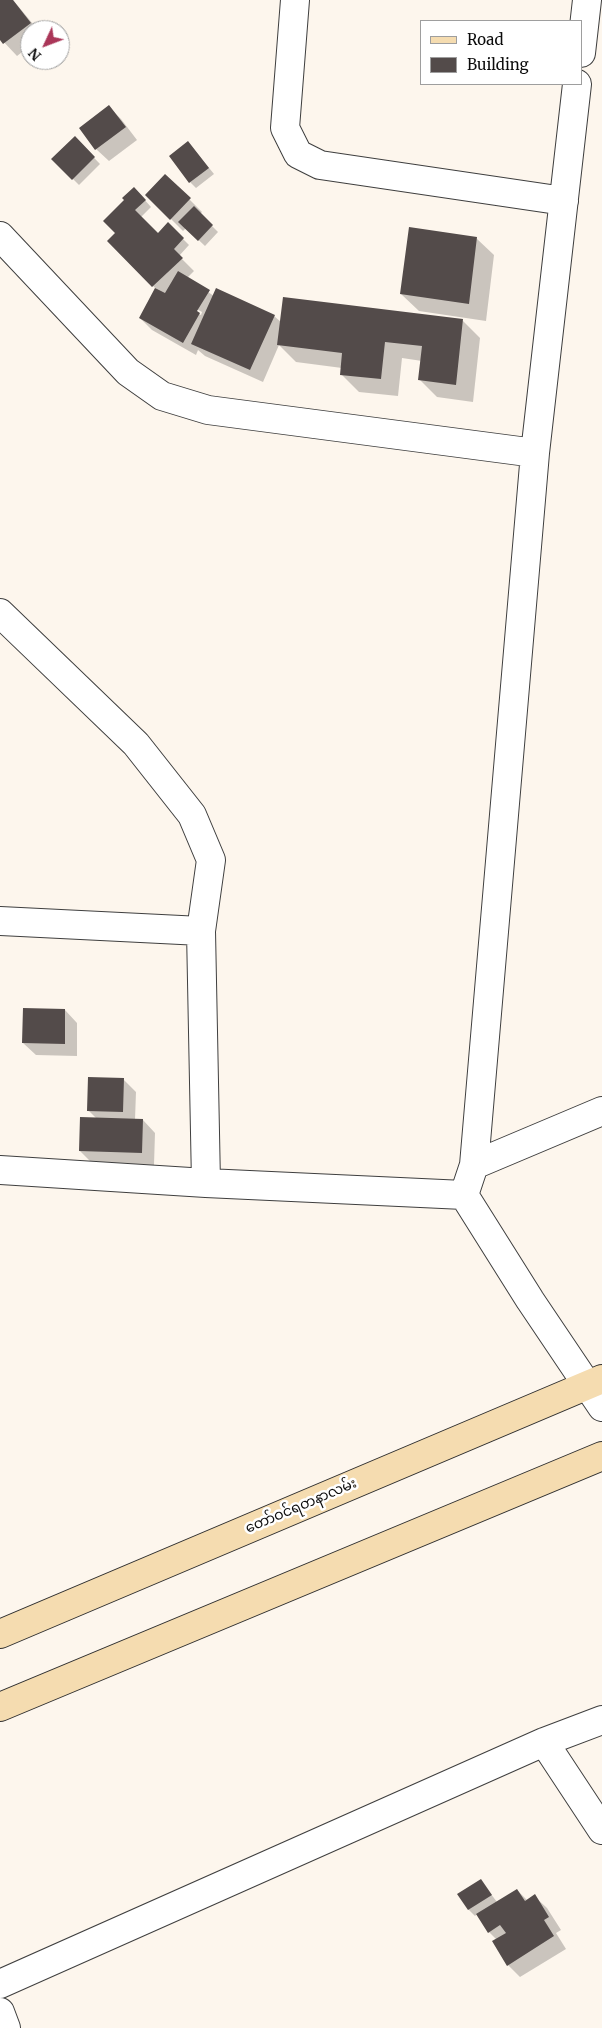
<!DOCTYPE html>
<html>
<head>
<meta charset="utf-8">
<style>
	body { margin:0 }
	#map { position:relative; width:602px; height:2028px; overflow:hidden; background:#fdf6ed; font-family:Merriweather,serif }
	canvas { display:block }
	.legend { position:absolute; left:420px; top:20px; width:162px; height:65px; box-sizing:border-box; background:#fff; border:1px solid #9e9e9e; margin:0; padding:6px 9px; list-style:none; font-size:15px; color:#0c0c0c }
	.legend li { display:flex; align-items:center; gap:10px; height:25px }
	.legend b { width:25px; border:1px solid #9e9e9e }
	.north { position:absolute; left:20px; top:20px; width:50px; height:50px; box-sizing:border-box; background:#fff; border:1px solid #9e9e9e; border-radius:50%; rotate:227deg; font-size:14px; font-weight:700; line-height:20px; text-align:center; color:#0c0c0c }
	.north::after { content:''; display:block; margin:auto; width:18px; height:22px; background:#aa3658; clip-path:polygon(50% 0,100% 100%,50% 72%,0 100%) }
</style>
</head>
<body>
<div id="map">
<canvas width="602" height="2028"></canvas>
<ul class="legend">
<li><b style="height:6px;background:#f5dcb0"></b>Road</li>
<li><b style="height:14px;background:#534b4a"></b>Building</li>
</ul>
<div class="north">N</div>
</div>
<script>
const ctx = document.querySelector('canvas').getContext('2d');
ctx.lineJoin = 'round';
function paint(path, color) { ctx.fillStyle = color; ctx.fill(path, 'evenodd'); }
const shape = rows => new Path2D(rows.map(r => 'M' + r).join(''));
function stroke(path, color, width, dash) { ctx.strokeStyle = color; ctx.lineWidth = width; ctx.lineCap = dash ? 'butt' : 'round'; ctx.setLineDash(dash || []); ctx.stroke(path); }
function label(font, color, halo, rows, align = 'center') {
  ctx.font = font + ' Merriweather,"Noto Sans Myanmar",serif'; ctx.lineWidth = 5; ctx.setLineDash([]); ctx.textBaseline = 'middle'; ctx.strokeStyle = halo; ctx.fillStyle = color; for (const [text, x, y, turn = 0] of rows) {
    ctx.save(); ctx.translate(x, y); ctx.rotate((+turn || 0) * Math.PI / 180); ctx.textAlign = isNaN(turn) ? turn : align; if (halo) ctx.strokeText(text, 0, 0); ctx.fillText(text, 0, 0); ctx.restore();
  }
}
const shadow = shape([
	[0,0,13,0,38,30,30,30,30,46,17,56,0,38],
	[109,107,121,119,137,140,109,161,96,149,81,128],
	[75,138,100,164,79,185,53,159],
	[188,142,214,174,196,188,190,182],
	[165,175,202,212,200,214,218,232,205,246,186,228,183,231,147,195],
	[134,188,151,207,141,217,158,234,168,224,189,245,179,256,194,271,187,278,214,296,274,316,281,322,463,321,480,338,473,402,437,397,420,380,422,361,402,358,398,396,359,392,341,374,342,368,296,362,279,345,263,382,205,356,198,350,196,355,152,330,140,318,156,289,109,241,117,233,126,200],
	[172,296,202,312,201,315,176,301],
	[476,238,494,255,486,321,419,311,401,294],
	[65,1010,77,1023,77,1056,36,1055,23,1043],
	[123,1079,136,1092,135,1120,143,1120,155,1133,154,1165,92,1163,80,1151,97,1119,89,1111],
	[481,1881,497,1902,517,1890,527,1900,534,1896,547,1908,561,1930,556,1933,566,1949,520,1977,508,1965,497,1940,489,1932,477,1914,475,1916,469,1910,459,1895]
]);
const building = shape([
	[0,0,13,0,31,23,3,44,0,40],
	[109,105,126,127,95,150,79,128],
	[75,136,95,157,72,180,51,159],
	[188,141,209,168,189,183,169,156],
	[165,174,191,198,170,220,145,195],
	[134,187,146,200,135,210,158,233,168,222,184,238,174,249,183,258,152,287,107,241,115,233,103,221,124,200,122,198],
	[194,206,213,225,198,241,178,222],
	[409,227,477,237,469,304,400,294],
	[178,271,210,290,197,311,200,313,183,343,139,318,155,288,165,293],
	[216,288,275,315,250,370,191,344],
	[283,297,463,319,456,385,418,380,422,346,385,342,381,379,340,375,342,353,277,345],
	[23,1008,65,1009,65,1044,22,1043],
	[88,1077,124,1078,123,1112,87,1111],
	[80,1117,143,1119,142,1153,79,1151],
	[481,1879,492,1895,468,1910,457,1894],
	[517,1889,525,1901,535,1894,549,1917,544,1920,554,1936,507,1966,492,1941,506,1933,500,1925,488,1933,476,1914]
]);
const minor = shape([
	[295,0,285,128,298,154,320,165,564,201],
	[581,53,587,0],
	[0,236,128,372,162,396,208,410,535,453],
	[0,613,136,744,192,815,211,860,201,931,206,1183],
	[0,921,201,931],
	[474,1165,602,1111],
	[0,1170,206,1183,464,1195],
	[464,1195,474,1165,535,453,577,84],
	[464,1195,530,1300,602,1407],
	[544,1742,602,1830],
	[0,1984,544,1742,602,1720],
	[0,2012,6,2028]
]);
const secondary = shape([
	[0,1634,602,1379],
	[0,1707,602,1456]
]);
const streetNames = [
	["တော်ဝင်ရတနာလမ်း",301,1506,-23]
];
paint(shadow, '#0003');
paint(building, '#534b4a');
stroke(minor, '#3f3f3f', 30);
stroke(secondary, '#2e2e2e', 30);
stroke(minor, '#fff', 28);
stroke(secondary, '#f5dcb0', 28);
label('14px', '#0c0c0c', '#fff', streetNames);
</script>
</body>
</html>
